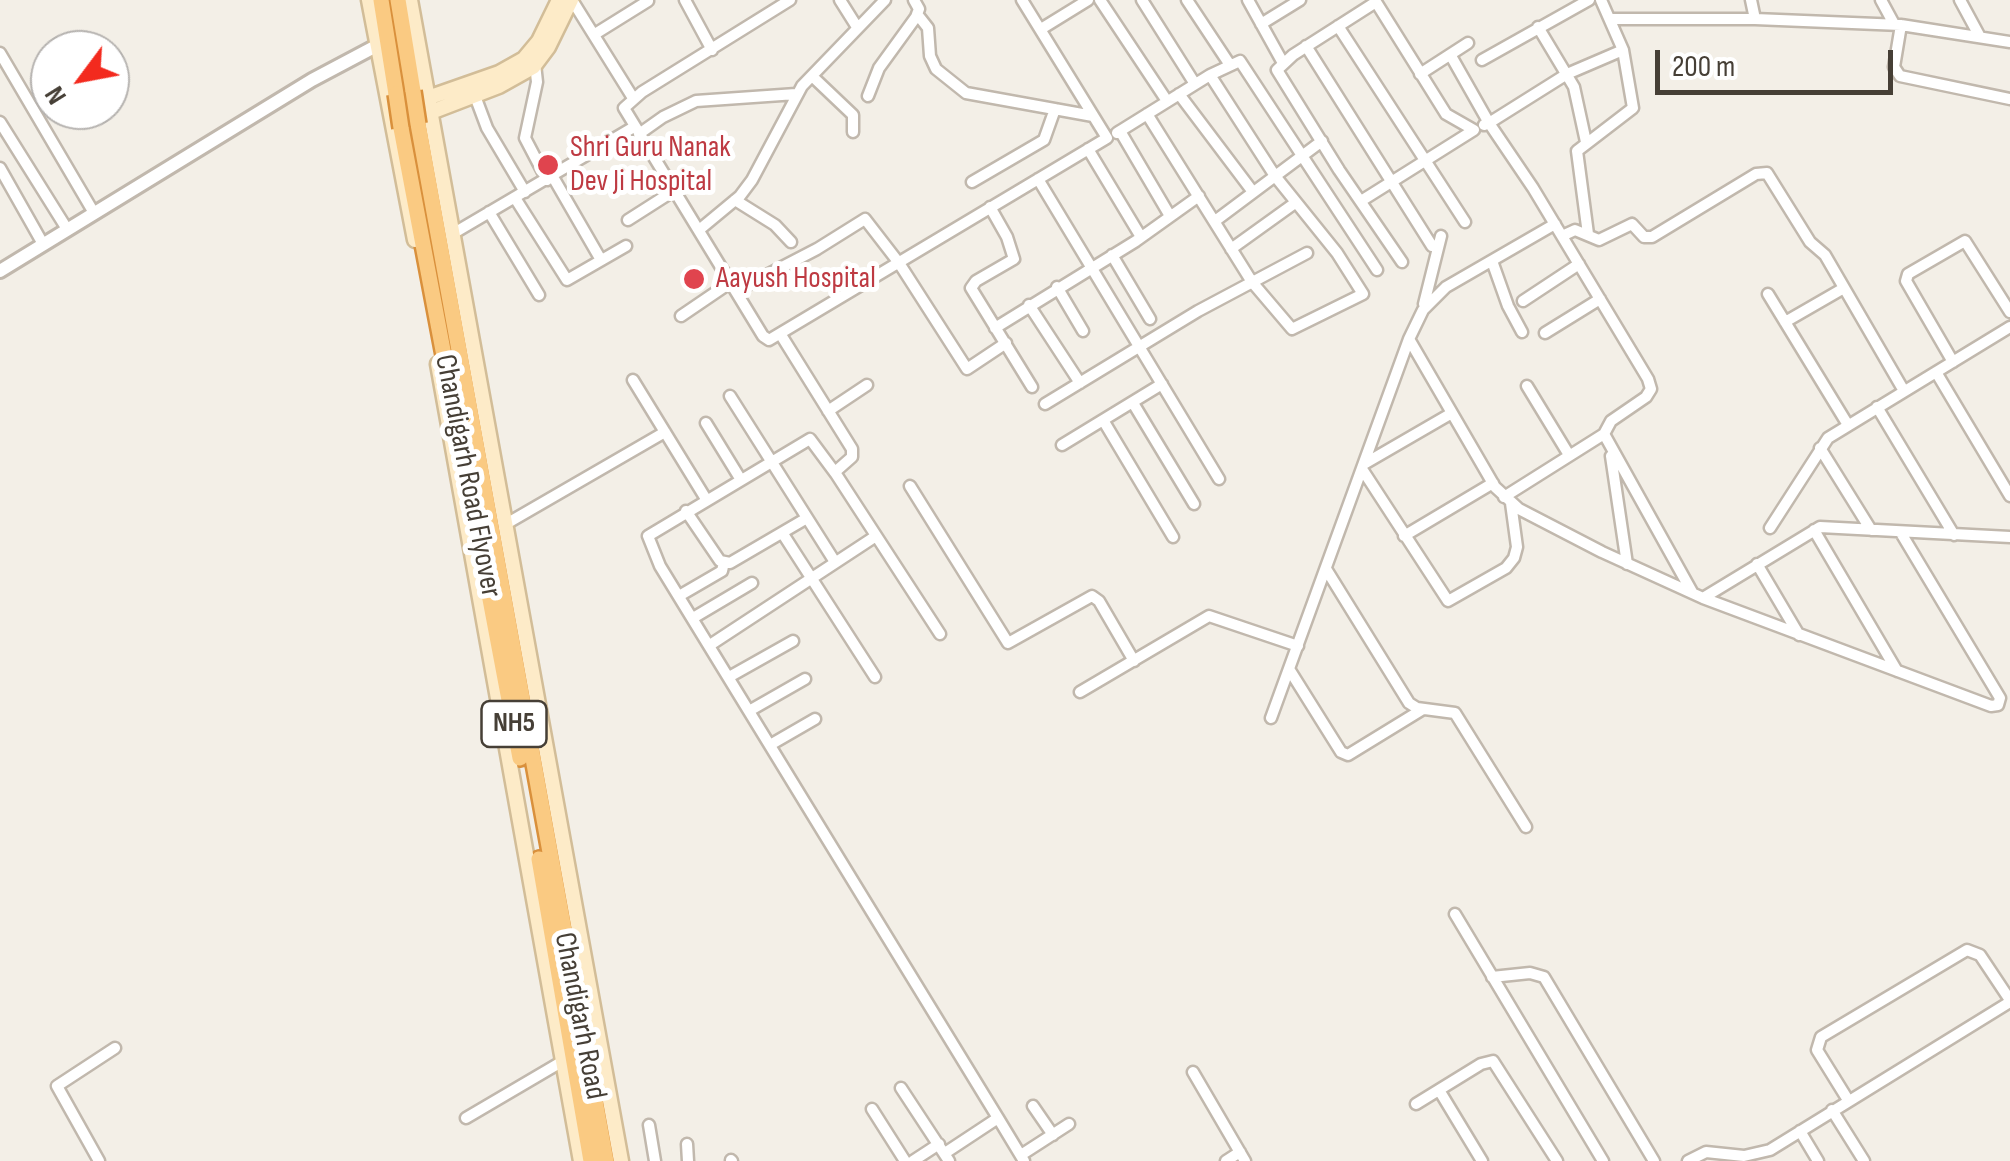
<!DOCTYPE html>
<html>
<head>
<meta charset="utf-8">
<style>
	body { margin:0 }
	#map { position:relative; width:2010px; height:1161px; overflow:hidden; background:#f3efe7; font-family:"Sofia Sans Condensed",sans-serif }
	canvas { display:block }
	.north { position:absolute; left:30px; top:30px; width:100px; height:100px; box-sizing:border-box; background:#fff; border:2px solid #b5b2af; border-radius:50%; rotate:238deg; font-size:28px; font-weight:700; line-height:40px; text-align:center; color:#463f36 }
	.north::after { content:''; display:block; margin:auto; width:35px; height:45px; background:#f32a1e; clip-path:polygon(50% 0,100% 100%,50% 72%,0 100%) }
	.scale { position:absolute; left:1655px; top:50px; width:238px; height:45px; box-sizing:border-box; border:5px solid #463f36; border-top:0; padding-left:12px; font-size:30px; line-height:35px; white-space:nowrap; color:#463f36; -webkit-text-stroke:8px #fff; paint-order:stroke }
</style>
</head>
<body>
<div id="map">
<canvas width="2010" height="1161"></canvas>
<div class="north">N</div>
<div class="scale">200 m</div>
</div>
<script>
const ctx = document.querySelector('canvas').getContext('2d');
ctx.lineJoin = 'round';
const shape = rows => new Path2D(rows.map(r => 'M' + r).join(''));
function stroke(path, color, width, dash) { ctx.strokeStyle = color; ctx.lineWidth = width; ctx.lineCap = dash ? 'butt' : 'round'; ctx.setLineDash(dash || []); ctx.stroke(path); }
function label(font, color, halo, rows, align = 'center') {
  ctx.font = font + ' "Sofia Sans Condensed",sans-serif'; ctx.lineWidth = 10; ctx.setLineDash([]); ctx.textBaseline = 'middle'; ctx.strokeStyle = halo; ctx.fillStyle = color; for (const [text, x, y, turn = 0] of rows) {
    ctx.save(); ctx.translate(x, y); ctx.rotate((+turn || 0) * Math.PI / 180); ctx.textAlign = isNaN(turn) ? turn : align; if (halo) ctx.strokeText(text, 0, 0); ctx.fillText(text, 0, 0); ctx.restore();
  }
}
const minor = shape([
	[572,0,633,98],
	[685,0,712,50],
	[790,0,642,92,624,108,763,336,769,340,1107,138,1022,0],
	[840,0,857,27],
	[1100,0,1167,101],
	[1142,0,1195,84],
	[1187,0,1230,65],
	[1248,0,1283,63],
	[1751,0,1755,19],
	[1881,0,1894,24],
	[1960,0,1980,37],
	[917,14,928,28,930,56,936,69,966,93,1093,116],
	[1610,19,1755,19,1901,25,2010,42],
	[1261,24,1300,0],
	[1901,25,1894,67,1900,76,2010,99],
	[1338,26,1465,222],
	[1538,27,1574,87,1586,142],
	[1041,29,1088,0],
	[595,34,648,1],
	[1306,46,1432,246],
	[1623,50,1567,74,1489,123,1533,188,1648,379,1651,389,1646,397,1611,421,1604,434,1692,592],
	[0,53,94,213],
	[1451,56,1489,123,1484,125],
	[1482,60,1589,0],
	[535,64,537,82,525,138,547,180],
	[1420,74,1468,43],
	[812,76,853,115,853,132],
	[1179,94,1253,192],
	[475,96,487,128,525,192],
	[868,96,879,68,916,17,919,9,914,0],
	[1147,114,1252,282,1292,329,1363,294,1337,253,1275,176,1210,75],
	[0,122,67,229],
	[1120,131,1210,75,1240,61,1377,270],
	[1117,133,1120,131,1170,216],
	[639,134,663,117,696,101,796,94],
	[1088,149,1141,237],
	[0,168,43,244],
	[553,177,601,260],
	[1038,179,1219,479],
	[972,182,1044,140,1055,109],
	[515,198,567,280,626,246],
	[735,200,775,225,791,242],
	[1361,201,1474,130,1446,114,1376,2,1293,55,1277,70,1339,170,1402,262],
	[990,207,1007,237,1014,259,976,281,971,288,1032,387],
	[489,212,539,295],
	[628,220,675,190],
	[1215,221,1322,141],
	[699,230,740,196,752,180,802,86,885,0],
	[454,233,634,127],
	[1588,234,1577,151,1633,108,1623,50,1601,0],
	[1562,236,1575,230,1599,240,1632,224,1644,237,1652,237,1756,174,1767,173,1810,242,1825,255,1904,391],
	[1231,249,1295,203],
	[1112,255,1150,319],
	[1492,261,1508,306,1522,332],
	[1057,287,1083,331],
	[736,291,817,249,865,219,899,263,967,369,1006,343],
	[1768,294,1848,425],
	[1523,301,1579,264],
	[1424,304,1441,236],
	[1029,305,1080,383],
	[681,316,731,282],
	[1785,322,1844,288],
	[995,328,1136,241,1199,196],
	[1545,333,1600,299],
	[781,335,852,449,852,457,835,472],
	[1409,339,1495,487,1519,509,1602,552,1703,598,1991,706,1998,705,2000,698,1901,533],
	[1953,362,1906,281,1908,274,1965,241,2010,312],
	[1936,372,2010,496],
	[633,380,706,499],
	[1527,386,1569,455],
	[730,396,835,562],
	[1133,403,1194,504],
	[1045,404,1198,311,1307,253],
	[1877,407,1954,535],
	[828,411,867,385],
	[1103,420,1173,537],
	[706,423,741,480],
	[1062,445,1162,384],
	[1820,448,1871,530],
	[1611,456,1627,564],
	[1364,464,1452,413],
	[1362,469,1448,601,1506,568,1514,558,1517,547,1511,503],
	[910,486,1008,643,1092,596,1099,601,1134,661],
	[1504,497,1604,434],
	[686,511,720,561,730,563,807,518],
	[506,524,665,432],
	[1770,528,1828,438,2010,327],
	[1814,530,1897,671],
	[783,534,875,677],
	[1404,536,1493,483],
	[1757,564,1799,635],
	[1326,569,1409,703,1417,708,1455,713,1526,827],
	[679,596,722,571,724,562],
	[1703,598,1820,527,2010,537],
	[693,618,752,583],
	[940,634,836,474,810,439,648,536,660,566,998,1118],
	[710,645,876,536],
	[1289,669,1341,752,1348,755,1423,709],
	[729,677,793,641],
	[1080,692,1209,616,1298,646],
	[749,711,805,679],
	[1271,718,1409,339,1423,310,1446,287,1555,224],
	[770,745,815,719],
	[1455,914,1603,1161],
	[1492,977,1530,973,1544,977,1654,1161],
	[1193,1072,1245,1161],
	[901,1088,949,1161],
	[1439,1090,1482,1161],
	[1848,1100,1817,1050,1821,1037,1967,950,1980,955,2010,1000],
	[1416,1104,1481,1064,1493,1061,1557,1161],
	[1033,1106,1053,1135],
	[872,1109,905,1161],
	[1832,1110,1864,1161],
	[466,1118,563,1061],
	[649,1125,655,1161],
	[1800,1131,1818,1161],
	[687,1144,688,1161],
	[945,1153,998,1118,1024,1161],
	[1021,1155,1069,1124],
	[731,1160,732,1161],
	[99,1161,57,1086,115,1048],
	[913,1161,939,1144],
	[1226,1161,1240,1152],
	[1688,1161,1706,1152,1744,1156,1770,1150,2010,1002]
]);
const tertiary = shape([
	[0,271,312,80,378,45]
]);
const secondary = shape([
	[369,0,415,240],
	[410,0,621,1161],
	[419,101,499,73,524,59,539,41,559,0],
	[426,114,499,86,533,67,548,47,571,0],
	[438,364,581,1161]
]);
const trunk = shape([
	[381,0,396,94],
	[398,0,413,91],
	[418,124,606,1161],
	[401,128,520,758],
	[539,859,591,1161]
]);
const trunkBridge = shape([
	[413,91,418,124],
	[396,94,401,128]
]);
const markers = [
	[548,165,12,"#e0444e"],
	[694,279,12,"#e0444e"]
];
const shields = [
	[514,724,65]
];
const shieldNames = [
	["NH5",514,724]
];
const healthNames = [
	["Shri Guru Nanak",570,148],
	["Dev Ji Hospital",570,182],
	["Aayush Hospital",716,279]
];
const streetNames = [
	["Chandigarh Road Flyover",467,476,79],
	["Chandigarh Road",579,1016,79]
];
stroke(minor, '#c1b8ad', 15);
stroke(tertiary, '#c1b8ad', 18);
stroke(secondary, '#d2bd98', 19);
stroke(trunk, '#d9903c', 20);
stroke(minor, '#fff', 10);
stroke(tertiary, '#fff', 12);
stroke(secondary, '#fdebc8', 14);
stroke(trunk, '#faca82', 15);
stroke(trunkBridge, '#d9903c', 20, []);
stroke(trunkBridge, '#faca82', 15);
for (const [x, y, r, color] of markers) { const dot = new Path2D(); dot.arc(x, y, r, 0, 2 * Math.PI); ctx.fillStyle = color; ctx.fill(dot); stroke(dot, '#fff', 4); }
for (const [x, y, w] of shields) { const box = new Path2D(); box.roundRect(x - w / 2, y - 23, w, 46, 8); ctx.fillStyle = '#fff'; ctx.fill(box); stroke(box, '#463f36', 2.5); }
label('bold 28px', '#463f36', null, shieldNames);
label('30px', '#be3a42', '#fff', healthNames, 'left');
label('30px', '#463f36', '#fff', streetNames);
</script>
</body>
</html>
